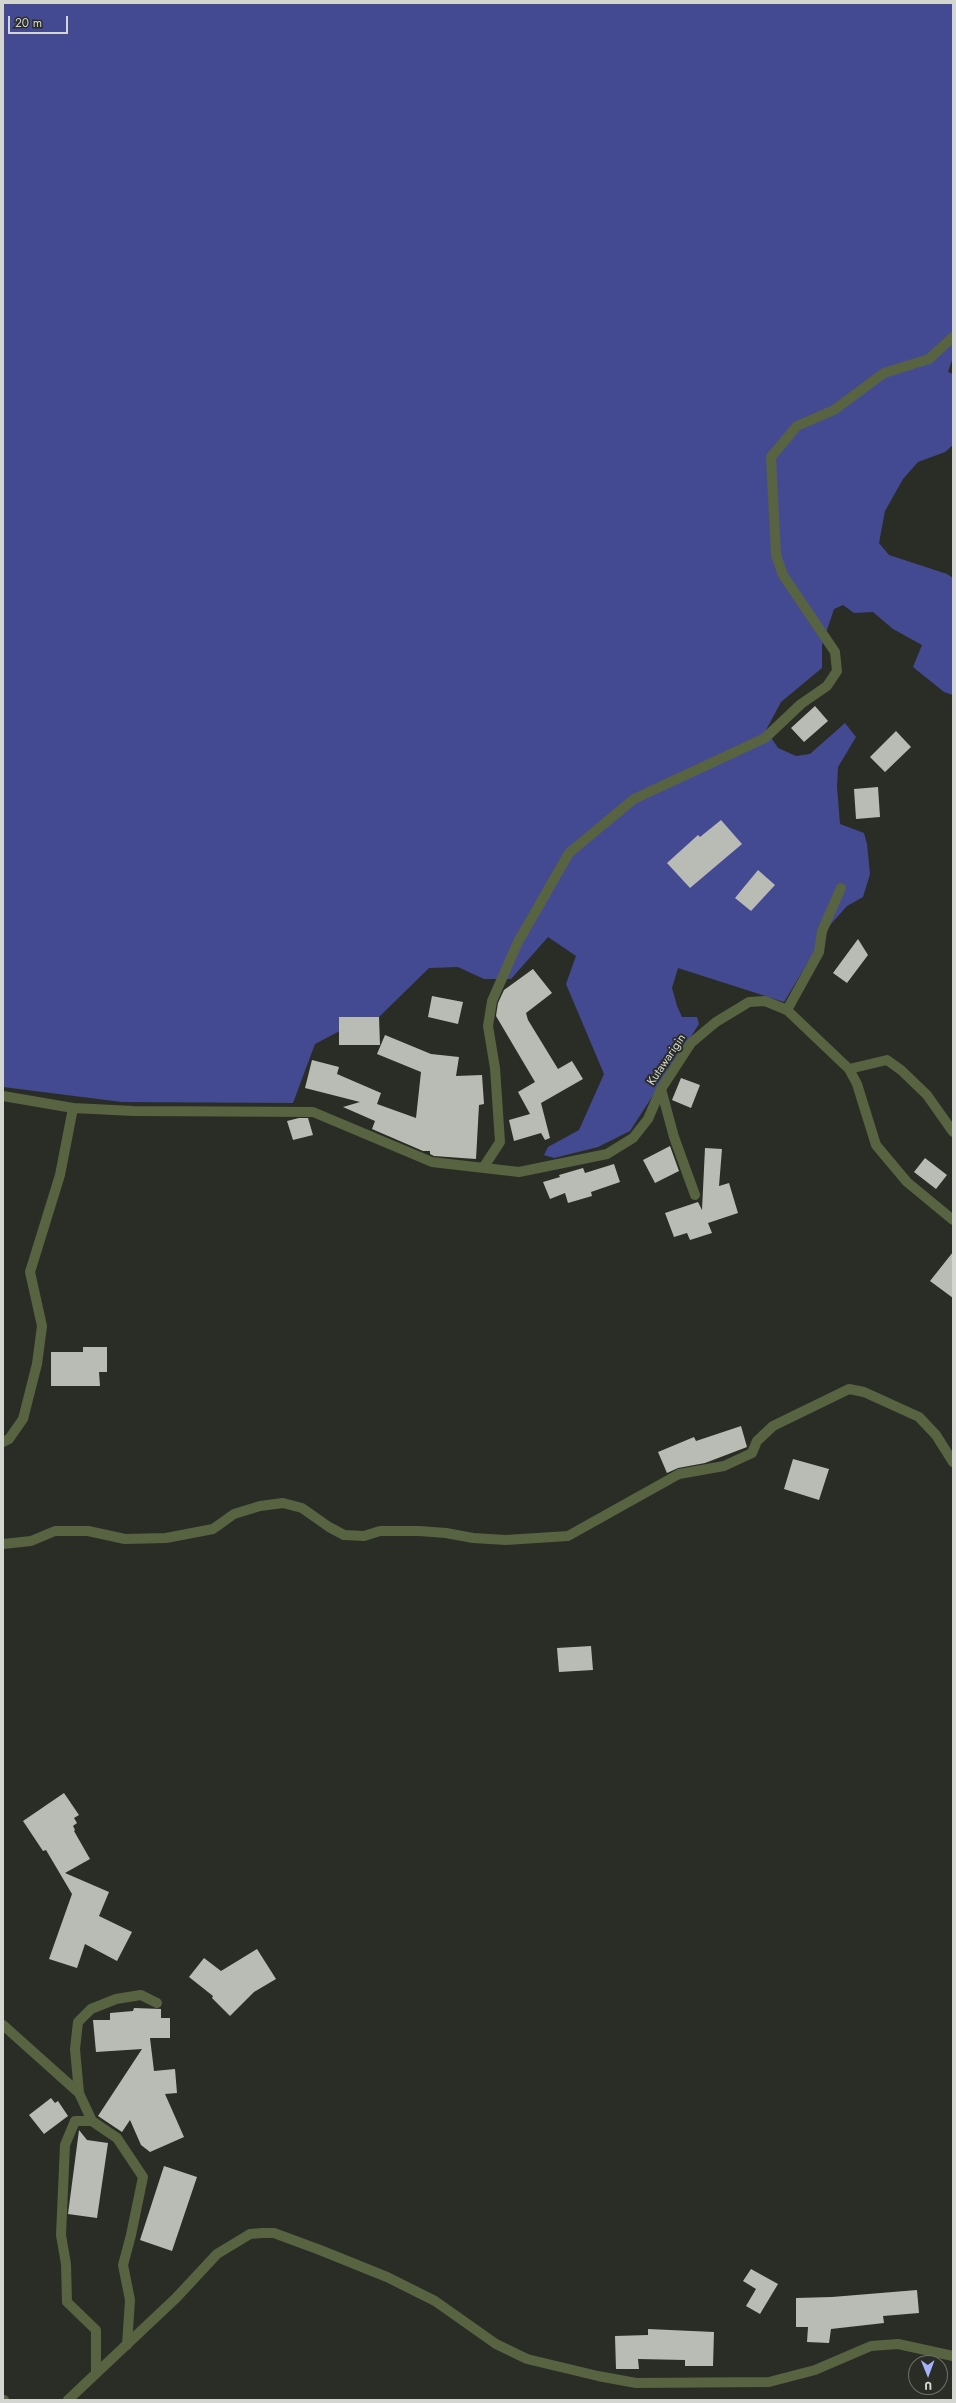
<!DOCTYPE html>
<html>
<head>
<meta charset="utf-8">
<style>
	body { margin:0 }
	#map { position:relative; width:956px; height:2403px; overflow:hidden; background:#2a2d26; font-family:Jost,sans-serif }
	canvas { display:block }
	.frame { position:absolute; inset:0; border:4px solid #d4d6d2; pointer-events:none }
	.north { position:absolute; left:908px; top:2355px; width:40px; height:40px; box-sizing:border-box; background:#2a2d26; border:1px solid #6e716b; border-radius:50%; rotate:179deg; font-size:11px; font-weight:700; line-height:16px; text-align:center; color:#d4d6d2 }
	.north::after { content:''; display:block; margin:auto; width:14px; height:18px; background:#a6b1fc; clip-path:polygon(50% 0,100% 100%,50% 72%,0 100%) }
	.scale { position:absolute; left:8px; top:16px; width:60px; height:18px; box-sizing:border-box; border:2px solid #d4d6d2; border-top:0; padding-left:5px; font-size:12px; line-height:14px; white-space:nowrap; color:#d4d6d2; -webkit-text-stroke:3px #2a2d26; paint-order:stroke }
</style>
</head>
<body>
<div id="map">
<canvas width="956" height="2403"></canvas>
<div class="frame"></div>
<div class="north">U</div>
<div class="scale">20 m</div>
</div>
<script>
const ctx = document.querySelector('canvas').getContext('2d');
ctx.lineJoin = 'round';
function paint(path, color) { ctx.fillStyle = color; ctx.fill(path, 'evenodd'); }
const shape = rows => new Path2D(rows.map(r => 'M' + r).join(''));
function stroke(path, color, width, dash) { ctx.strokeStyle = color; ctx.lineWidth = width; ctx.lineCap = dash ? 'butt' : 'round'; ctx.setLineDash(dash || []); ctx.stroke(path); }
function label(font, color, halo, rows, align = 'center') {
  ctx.font = font + ' Jost,sans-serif'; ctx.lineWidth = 4; ctx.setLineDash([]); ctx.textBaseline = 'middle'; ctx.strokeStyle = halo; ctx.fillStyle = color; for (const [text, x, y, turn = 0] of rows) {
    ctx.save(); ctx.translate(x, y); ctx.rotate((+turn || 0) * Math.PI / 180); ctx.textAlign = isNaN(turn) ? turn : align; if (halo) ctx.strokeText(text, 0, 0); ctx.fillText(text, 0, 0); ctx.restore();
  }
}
const green = shape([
	[3,3,953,3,953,357,948,372,953,374,953,445,945,452,918,462,903,479,885,511,879,543,889,555,947,574,953,578,953,695,944,692,913,667,922,645,893,629,873,612,854,613,843,605,834,609,822,645,822,668,781,702,766,730,778,748,796,756,810,754,845,723,856,737,838,767,837,787,840,824,864,833,867,844,870,874,863,897,847,906,831,924,784,1002,678,968,672,988,677,1006,682,1017,697,1017,699,1024,630,1131,598,1147,554,1158,544,1155,548,1147,579,1130,604,1074,566,984,576,956,548,937,511,979,484,979,458,967,429,968,379,1017,353,1024,315,1044,293,1103,122,1102,3,1087]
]);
const building = shape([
	[815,706,828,721,804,742,791,728],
	[896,731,911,747,885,772,870,757],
	[878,787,880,817,856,819,854,789],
	[721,820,742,844,690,888,667,863,698,835,700,837],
	[758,870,775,885,751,911,735,898],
	[858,939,868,955,847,983,833,973],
	[533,969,552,993,526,1013,528,1020,558,1069,572,1061,583,1079,541,1103,550,1138,545,1140,541,1133,514,1141,509,1120,530,1114,518,1092,535,1082,496,1016,498,1003,504,990],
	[432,996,463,1002,458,1024,428,1017],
	[339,1017,379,1017,380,1045,339,1045],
	[385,1035,431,1054,459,1057,456,1076,482,1075,484,1104,479,1105,476,1159,434,1156,430,1154,430,1151,423,1151,372,1129,375,1121,343,1107,360,1102,305,1088,312,1060,339,1067,337,1074,381,1093,377,1104,416,1118,421,1072,377,1054],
	[681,1078,700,1085,691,1108,672,1100],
	[299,1118,308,1118,313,1135,293,1140,287,1121],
	[670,1146,679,1171,655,1183,643,1160],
	[705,1148,722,1149,719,1186,729,1183,738,1213,708,1223,712,1233,690,1240,687,1233,674,1237,665,1213,698,1202,702,1210],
	[925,1158,947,1175,936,1189,914,1172],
	[614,1164,620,1182,591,1192,592,1196,568,1203,565,1193,550,1199,543,1182,560,1177,559,1175,583,1168,585,1173],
	[953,1252,953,1298,930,1281],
	[83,1347,107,1347,107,1372,99,1372,100,1386,51,1386,51,1352,83,1352],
	[741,1426,747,1447,705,1463,678,1468,667,1473,658,1452,694,1437,696,1441],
	[793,1459,829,1469,819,1500,784,1489],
	[591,1646,593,1670,559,1672,557,1648],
	[64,1793,79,1815,74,1818,77,1823,73,1826,75,1830,74,1831,90,1859,65,1873,109,1892,99,1916,132,1932,117,1961,85,1944,77,1968,49,1959,72,1894,46,1850,43,1851,23,1821],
	[257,1949,276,1979,254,1992,230,2016,212,1998,213,1996,189,1977,204,1958,221,1971],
	[134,2008,161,2009,161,2018,170,2018,170,2038,150,2038,154,2071,175,2069,177,2093,165,2094,184,2137,150,2152,141,2145,130,2120,122,2132,98,2116,142,2049,96,2052,93,2020,110,2020,110,2013,133,2011],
	[51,2098,55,2103,58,2101,68,2116,44,2134,29,2115],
	[79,2130,87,2140,108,2143,97,2218,68,2214],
	[164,2166,197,2177,172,2251,140,2240],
	[751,2269,778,2284,760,2314,746,2306,756,2289,743,2281],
	[917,2290,919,2313,883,2316,884,2323,831,2329,829,2343,807,2342,808,2327,796,2327,796,2298,832,2297],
	[648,2329,714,2332,713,2366,685,2366,685,2360,638,2359,639,2369,616,2369,615,2336,648,2335]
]);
const minor = shape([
	[787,1010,819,952,822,931,841,888],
	[849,1069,887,1060,901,1070,927,1095,953,1132],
	[661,1089,674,1137,695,1195],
	[3,1096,73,1108,133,1111,313,1112,432,1162,519,1172,607,1154,633,1138,648,1119,661,1089,691,1043,716,1022,749,1002,765,1001,787,1010,849,1069,857,1084,876,1145,907,1182,953,1220],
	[483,1168,500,1142,495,1068,488,1026,492,1001,518,942,569,853,634,799,765,738,801,704,827,686,837,671,835,652,783,575,776,555,771,457,797,426,834,410,884,373,929,359,953,337],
	[3,1442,9,1439,23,1419,37,1364,42,1326,30,1272,60,1175,73,1108],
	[3,1544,31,1541,55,1531,88,1531,125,1539,166,1538,213,1529,234,1514,260,1506,283,1503,302,1508,329,1527,344,1535,364,1536,380,1531,419,1531,446,1533,473,1538,506,1540,568,1536,679,1474,724,1466,752,1453,757,1441,773,1426,849,1389,864,1392,919,1417,936,1435,953,1462],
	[3,2025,79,2093,92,2121,75,2121,65,2145,61,2235,66,2264,67,2302,96,2330,96,2372],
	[79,2093,75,2049,78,2022,91,2009,116,1999,141,1995,157,2003],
	[92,2121,117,2138,143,2177,131,2235,123,2265,130,2300,127,2345],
	[3,2400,4,2400],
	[68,2400,176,2298,217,2254,250,2234,262,2233,274,2233,320,2250,387,2277,435,2301,496,2344,527,2359,598,2376,636,2383,769,2382,815,2370,871,2346,898,2344,953,2356]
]);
const streetNames = [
	["Kutawarigin",667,1060,-56]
];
paint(green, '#444a92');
paint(building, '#b9bcb4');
stroke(minor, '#576341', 10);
label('12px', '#d4d6d2', '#2a2d26', streetNames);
</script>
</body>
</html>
